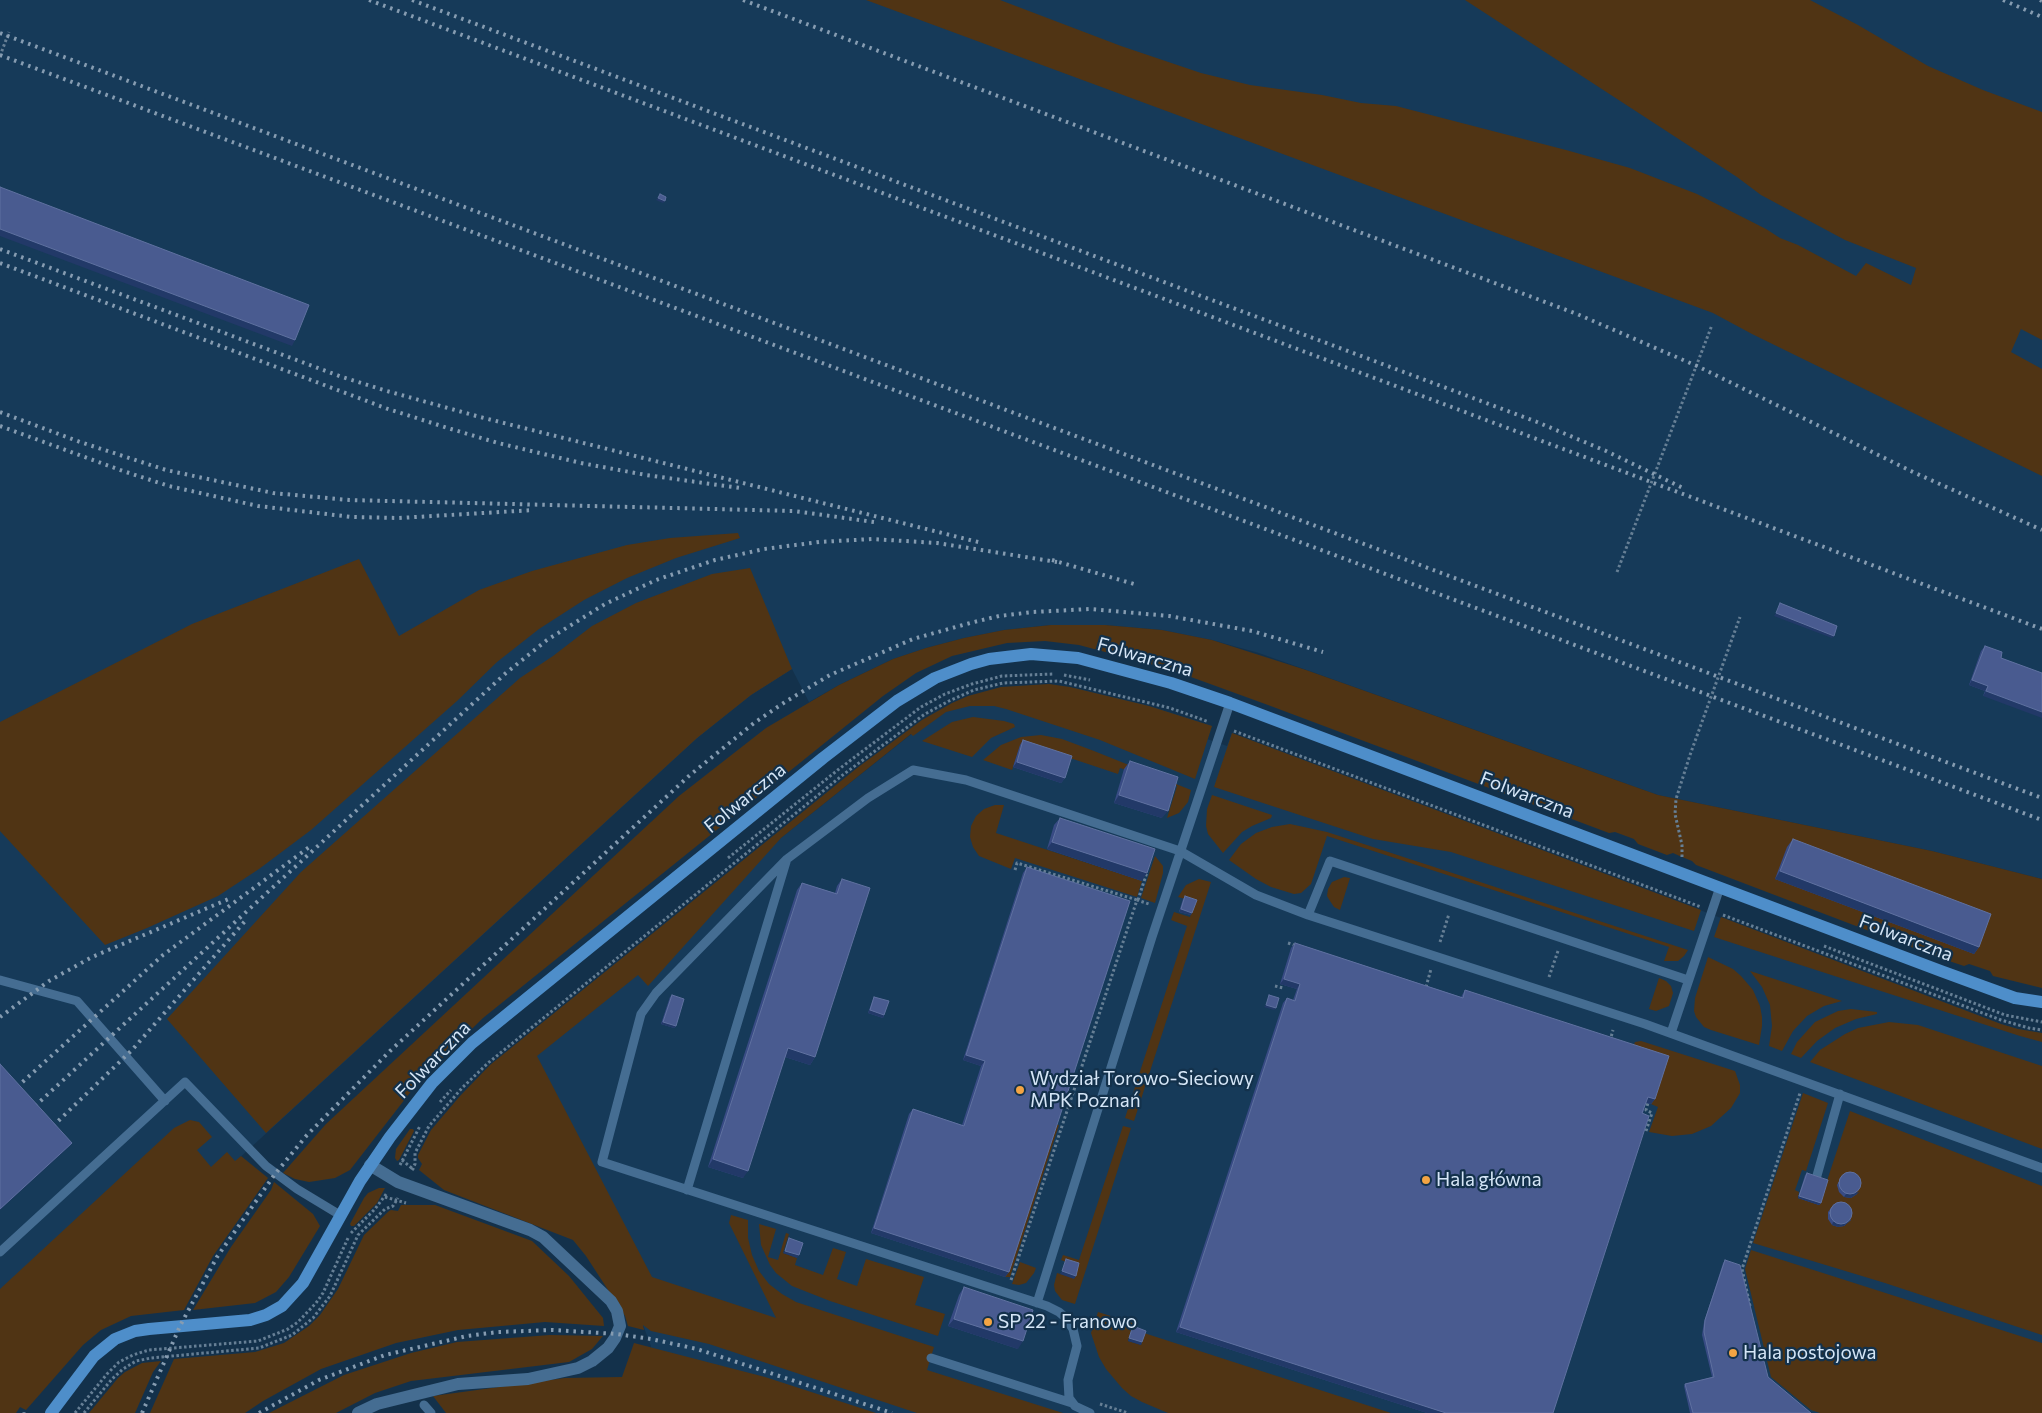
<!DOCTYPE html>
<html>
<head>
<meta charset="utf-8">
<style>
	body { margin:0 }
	canvas { display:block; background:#13314b }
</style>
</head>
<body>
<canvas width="2042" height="1413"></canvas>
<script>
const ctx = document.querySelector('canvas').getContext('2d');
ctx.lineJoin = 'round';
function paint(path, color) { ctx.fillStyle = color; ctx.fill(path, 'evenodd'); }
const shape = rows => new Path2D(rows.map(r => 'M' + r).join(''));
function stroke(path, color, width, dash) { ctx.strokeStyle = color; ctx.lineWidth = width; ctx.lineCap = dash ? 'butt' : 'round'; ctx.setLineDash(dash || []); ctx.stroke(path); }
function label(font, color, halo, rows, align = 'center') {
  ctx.font = font + ' Commissioner,sans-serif'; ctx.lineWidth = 4.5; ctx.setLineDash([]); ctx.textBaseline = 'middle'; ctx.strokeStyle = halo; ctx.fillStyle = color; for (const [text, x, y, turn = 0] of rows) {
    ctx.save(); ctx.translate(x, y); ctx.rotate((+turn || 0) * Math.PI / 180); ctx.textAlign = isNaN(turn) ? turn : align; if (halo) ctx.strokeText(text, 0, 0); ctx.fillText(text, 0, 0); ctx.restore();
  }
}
const built = shape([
	[0,0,2042,0,2042,879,1932,851,1658,795,1259,653,1212,640,1162,630,1105,625,1051,625,1004,630,964,638,926,648,893,659,839,685,809,702,792,669,751,695,697,738,103,1283,0,1413],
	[1070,687,1149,706,1212,726,1207,739,1227,746,1232,733,2001,1024,2018,1029,2042,1033,2042,1413,644,1413,651,1346,643,1325,512,1052,938,713,970,698]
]);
const green = shape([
	[866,0,1000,0,1121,46,1201,73,1250,85,1322,95,1361,103,1396,106,1566,150,1630,168,1697,194,1766,229,1780,238,1798,245,1856,276,1866,263,1911,285,1916,268,1845,240,1761,195,1737,177,1465,0,1810,0,1858,25,1928,66,1983,90,2042,112,2042,340,2021,329,2011,352,2042,369,2042,476,1752,334,1713,313],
	[738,533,740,538,676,558,627,578,584,600,539,629,497,662,457,701,311,830,259,869,218,896,147,928,105,945,0,831,0,722,192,624,359,559,399,636,479,590,532,571,627,545,670,538],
	[750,568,792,669,751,695,697,738,266,1133,167,1019,301,872,520,678,553,656,592,626,636,603,712,574],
	[1051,625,1105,625,1162,630,1212,640,1306,670,1658,795,1932,851,2042,879,2042,988,1993,976,1990,971,1969,964,1964,966,1940,958,1696,865,1692,861,1682,857,1673,853,1667,855,1638,844,1634,839,1615,832,1609,833,1268,705,1169,669,1079,645,1045,641,1007,643,952,656,916,673,883,696,483,1018,419,1081,350,1170,335,1178,309,1182,295,1179,283,1173,326,1124,679,796,766,728,839,685,893,659,926,648,964,638,1004,630],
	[1049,684,1070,687,1149,706,1212,726,1195,779,1100,740,1006,709,994,706,970,706,946,712,913,736,911,734,781,838,648,986,638,975,537,1056,652,1277,776,1318,729,1223,731,1215,748,1220,748,1238,752,1255,759,1271,769,1284,782,1294,796,1302,934,1347,927,1370,1063,1413,917,1413,709,1344,651,1331,643,1325,644,1330,628,1326,625,1316,586,1256,573,1240,444,1190,419,1170,422,1164,418,1158,418,1155,431,1130,460,1096,490,1065,857,768,922,720,952,703,968,696,1001,687],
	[973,717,1004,721,1014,724,1015,727,991,738,972,757,922,741,952,722],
	[1232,733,1701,910,1694,931,1451,852,1373,839,1214,787],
	[1041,735,1062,739,1094,751,1191,790,1188,802,1179,813,1167,818,1177,786,1120,768,1118,774,1070,758,1020,746,1012,770,983,760,1001,745,1021,737],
	[1212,795,1272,815,1271,818,1252,826,1242,832,1223,853,1208,834,1206,826,1207,809],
	[995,805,1004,805,996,833,1142,881,1137,897,1015,858,1011,869,979,856,973,847,970,837,971,826,976,816,984,809],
	[1290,824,1327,832,1688,950,1684,956,1678,961,1664,961,1669,947,1327,836,1311,884,1301,893,1294,894,1271,887,1256,879,1229,860,1241,844,1256,833,1272,827],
	[1155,856,1163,866,1163,873,1155,903,1141,898],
	[1344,877,1350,878,1340,910,1334,907,1330,901,1327,896,1328,889,1332,882],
	[1199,879,1211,882,1134,1121,1125,1118,1187,926,1171,920,1174,912,1190,917,1195,902,1178,897,1186,885],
	[1721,917,2001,1024,2018,1029,2042,1033,2042,1042,2020,1036,1714,937],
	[1708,957,1733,969,1741,976,1753,990,1760,1006,1762,1017,1762,1026,1759,1045,1711,1030,1704,1027,1696,1017,1694,1011,1695,998],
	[1750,971,1842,1001,1824,1006,1807,1016,1793,1031,1782,1051,1769,1046,1772,1026,1770,1005,1762,987],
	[1659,978,1666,981,1671,986,1673,993,1669,1006,1656,1011,1649,1009],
	[1851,1009,1877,1012,1877,1014,1856,1019,1835,1028,1817,1041,1801,1058,1791,1054,1797,1042,1815,1022,1838,1011],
	[1889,1022,1918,1025,2042,1066,2042,1149,1810,1062,1820,1050,1845,1034,1858,1028],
	[1641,1041,1735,1071,1740,1085,1740,1093,1731,1108,1711,1126,1692,1134,1672,1136,1649,1132,1658,1107,1651,1104,1665,1061,1632,1050,1635,1042],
	[1803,1093,1828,1103,1806,1171,1802,1170,1795,1190,1799,1192,1798,1198,1819,1205,1850,1111,2042,1186,2042,1335,1885,1283,1753,1243],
	[190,1120,199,1122,212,1137,197,1150,211,1167,227,1152,235,1161,241,1156,268,1178,213,1256,184,1310,131,1316,101,1330,83,1345,26,1410,20,1407,16,1413,0,1413,0,1289,174,1128],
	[1055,1124,1059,1125,1010,1277,1005,1277],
	[1123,1126,1131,1128,1075,1304,1062,1300,1055,1291,1054,1285,1057,1273,1074,1278,1077,1266,1061,1260,1063,1255,1079,1260],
	[410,1129,413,1129,414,1131,399,1160,397,1161,395,1158,396,1149],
	[274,1182,313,1214,320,1226,289,1277,276,1292,255,1303,193,1310,231,1247,271,1190],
	[379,1188,385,1188,377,1203,354,1226,351,1226,350,1224,364,1198,368,1193],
	[401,1205,435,1205,532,1241,569,1276,603,1318,604,1326,545,1322,458,1330,396,1343,321,1369,263,1401,245,1413,150,1413,174,1359,255,1352,284,1343,309,1326,320,1315,338,1289,364,1235,389,1211,391,1210,398,1211],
	[759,1224,776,1229,768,1257,778,1260,786,1233,789,1234,783,1253,797,1258,795,1265,823,1275,833,1248,846,1252,837,1279,857,1286,866,1259,924,1277,915,1305,945,1314,938,1336,830,1301,792,1286,776,1273,770,1265,761,1245],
	[1751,1250,2042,1343,2042,1413,1820,1413,1811,1410,1771,1377,1745,1269],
	[1020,1262,1036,1268,1034,1273,1026,1283,1019,1285,1012,1284],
	[1098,1312,1133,1323,1128,1341,1141,1345,1144,1333,1391,1413,1168,1413,1142,1402,1131,1396,1122,1388,1106,1369,1099,1357,1091,1333],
	[550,1335,603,1336,592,1349,569,1362,411,1381,375,1393,336,1413,269,1413,344,1375,411,1353,457,1342],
	[634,1343,765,1377,876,1413,446,1413,433,1396,565,1378,622,1377],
	[161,1361,153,1372,135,1413,89,1413,118,1378,125,1372,142,1363]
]);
const path = shape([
	[0,56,9,32],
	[1617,572,1712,325],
	[1064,675,1090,680],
	[1234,731,1701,907],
	[1682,857,1682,845,1675,814,1676,799,1690,755,1740,617],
	[728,858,839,769,921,707,945,694,972,684,1002,676,1053,674],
	[1015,870,1017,863,1137,900],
	[1138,900,1147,872],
	[1723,915,2001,1020,2029,1028,2042,1030],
	[1440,942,1449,914],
	[1288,943,1297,946],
	[1824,946,2005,1015,2042,1022],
	[1549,977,1558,951],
	[1275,986,1283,988],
	[1426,987,1431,969],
	[1610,1041,1613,1030],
	[440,1102,451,1090],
	[1646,1131,1652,1113,1646,1110,1649,1099],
	[402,1160,414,1170],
	[400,1165,420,1126],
	[412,1170,415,1164,415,1153,429,1126,462,1088,488,1063,844,774,925,714,949,701,974,690,1003,683,1059,681,1170,708,1209,722],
	[385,1197,406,1203],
	[351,1233,375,1209,387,1193],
	[1011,1280,1137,900,1149,904],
	[1750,1306,1742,1269,1800,1093],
	[1100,1404,1128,1413],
	[24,1413,24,1412],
	[75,1413,107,1374,119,1362,133,1355,149,1350,258,1341,288,1329,298,1322,316,1303,323,1293,348,1238],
	[84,1413,112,1379,123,1369,136,1361,151,1358,259,1348,292,1335,313,1318,330,1296,358,1235,385,1209,393,1206,398,1198]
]);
const lane = shape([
	[1308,915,1645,1024,2042,1168],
	[0,980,77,1001,165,1101],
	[1671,1033,1720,887],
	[1816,1179,1840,1094],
	[687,1190,786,862],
	[0,1252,185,1082,266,1166,297,1189,340,1215],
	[1037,1303,1152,937,1230,703],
	[931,1358,1072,1403],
	[424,1405,431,1413],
	[1090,1413,1075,1406,1069,1398,1068,1380,1077,1346,1073,1329,1066,1318,1059,1312,1047,1306,602,1162,641,1014,656,993,787,859,868,798,913,770,966,780,1180,851,1256,895,1308,915,1330,861,1688,980]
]);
const street = shape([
	[358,1413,377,1404,458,1384,528,1379,578,1368,592,1361,608,1348,615,1338,620,1326,617,1311,611,1301,543,1237,530,1230,398,1182,370,1165]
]);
const secondary = shape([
	[51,1413,94,1356,115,1339,135,1331,149,1329,250,1320,266,1315,282,1306,303,1283,360,1181,390,1137,432,1083,472,1043,823,758,897,701,935,678,971,664,989,659,1031,654,1078,658,1171,683,1230,703,1941,971,2015,998,2042,1002]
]);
const rail = shape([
	[369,0,2042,629],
	[412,0,1537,422,1606,451,1685,489],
	[743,0,1577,314,1697,366,1913,472,2042,530],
	[2003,0,2042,17],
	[2040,0,2042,1],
	[0,33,2042,798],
	[0,55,2042,820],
	[0,249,342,377,387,391,480,417,982,543],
	[0,263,388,409,451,429,498,443,581,463,646,475,740,488],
	[0,412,80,442,166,470,273,493,349,500,794,511,874,522],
	[0,426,123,471,169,486,258,506,352,517,399,518,534,510],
	[1052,560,1134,584],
	[0,1017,49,981,92,957,231,898],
	[17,1087,163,955,312,845],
	[35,1106,506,673,547,640,605,604,656,580,715,560,764,549,819,542,872,539,937,543,1057,562],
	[53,1126,132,1050,246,920],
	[142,1413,180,1326,217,1257,275,1174,307,1135,390,1051,690,775,754,723,785,702,830,675,913,639,970,623,999,616,1033,612,1090,609,1169,616,1252,631,1323,652],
	[259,1413,319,1380,385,1355,467,1336,498,1332,553,1330,617,1334,651,1339,697,1349,892,1413]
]);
const wall = shape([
	[1985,646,2001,658,2042,673,1983,696,1985,691,1969,685,1981,651],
	[1023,740,1065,778,1061,783,1013,767,1020,745],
	[1130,761,1162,818,1114,803,1124,769],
	[1060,818,1142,881,1047,849,1054,825],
	[1793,839,1979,947,1974,954,1775,879,1787,847],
	[1027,867,1009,1272,1005,1277,871,1233,909,1114,913,1109,962,1125,981,1066,963,1060,1023,873],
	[842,879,815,1057,810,1065,785,1057,743,1178,708,1167,797,890,802,883,835,893,837,886],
	[1185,896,1191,915,1179,912,1183,899],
	[1295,943,1461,997,1465,990,1655,1099,1651,1104,1646,1103,1553,1413,1427,1413,1176,1332,1283,1003,1287,998,1293,1000,1297,989,1280,984,1291,948],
	[672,995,676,1026,674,1028,661,1024,670,997],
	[874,997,884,1015,883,1018,868,1013,873,999],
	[1807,1173,1821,1203,1819,1205,1798,1198,1805,1175],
	[1842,1176,1857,1194,1851,1198,1844,1197,1839,1192,1837,1185],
	[1834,1204,1851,1220,1844,1226,1838,1227,1832,1225,1828,1219,1828,1212],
	[1725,1260,1768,1377,1811,1413,1690,1413,1684,1386,1685,1384,1712,1377,1702,1335,1704,1322,1723,1263],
	[964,1287,1018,1349,948,1326,959,1295]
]);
const shadedWall = shape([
	[658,198,665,201,663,203,656,200],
	[0,229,295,340,292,346,0,236],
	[1776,613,1834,636,1832,638,1774,616],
	[1972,680,1988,686,1985,691,1969,685],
	[1986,691,2042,712,2042,718,1983,696],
	[1017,762,1065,778,1061,783,1013,767],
	[1119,795,1168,811,1162,818,1114,803],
	[1052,842,1147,873,1142,881,1047,849],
	[1780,871,1979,947,1974,954,1775,879],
	[1181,909,1192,913,1191,915,1179,912],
	[1284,979,1300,984,1297,989,1280,984],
	[1266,1005,1276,1008,1274,1010,1264,1007],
	[870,1010,884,1015,883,1018,868,1013],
	[663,1022,676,1026,674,1028,661,1024],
	[788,1048,815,1057,810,1065,782,1056],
	[966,1055,985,1061,981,1066,963,1060],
	[1648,1097,1655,1099,1651,1104,1644,1102],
	[72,1143,71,1145,0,1210,0,1209],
	[713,1159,748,1171,743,1178,708,1167],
	[1859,1192,1857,1194,1851,1198,1844,1197,1846,1194],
	[1799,1196,1821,1203,1819,1205,1798,1198],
	[1851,1220,1844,1226,1838,1227,1832,1225,1833,1222],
	[874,1228,1009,1272,1005,1277,871,1233],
	[785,1251,799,1255,797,1258,783,1253],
	[1062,1271,1076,1276,1074,1279,1060,1274],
	[954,1319,1023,1341,1018,1349,948,1326],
	[1180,1327,1446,1413,1427,1413,1176,1332],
	[1129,1338,1142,1342,1141,1345,1128,1341]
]);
const building = shape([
	[0,187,309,305,295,340,0,229,0,187],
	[660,194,666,197,665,201,658,198,660,194],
	[1780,603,1837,626,1834,636,1776,613,1780,603],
	[1985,646,2002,652,2001,658,2042,673,2042,712,1986,691,1988,686,1972,680,1985,646],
	[1023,740,1072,756,1065,778,1017,762,1023,740],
	[1130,761,1178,777,1168,811,1119,795,1130,761],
	[1060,818,1155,849,1147,873,1052,842,1060,818],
	[1793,839,1991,914,1979,947,1780,871,1793,839],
	[1027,867,1130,901,1009,1272,874,1228,913,1109,964,1126,985,1061,966,1055,1027,867],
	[842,879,870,888,815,1057,788,1048,748,1171,713,1159,802,883,837,894,842,879],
	[1185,896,1197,900,1192,913,1181,909,1185,896],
	[1295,943,1463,998,1465,990,1669,1056,1655,1099,1648,1097,1642,1113,1649,1116,1553,1413,1446,1413,1180,1327,1287,998,1295,1001,1300,984,1284,979,1295,943],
	[672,995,684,999,676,1026,663,1022,672,995],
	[1269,995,1279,998,1276,1008,1266,1005,1269,995],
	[874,997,889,1001,884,1015,870,1010,874,997],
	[0,1064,72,1143,0,1209,0,1064],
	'1839 1183a11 11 0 1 1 22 0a11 11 0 1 1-22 0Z',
	[1807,1173,1828,1180,1821,1203,1799,1196,1807,1173],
	'1830 1213a11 11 0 1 1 22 0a11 11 0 1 1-22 0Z',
	[789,1238,803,1243,799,1255,785,1251,789,1238],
	[1066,1259,1079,1263,1076,1276,1062,1271,1066,1259],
	[1725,1260,1740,1265,1768,1377,1811,1413,1693,1413,1685,1384,1714,1377,1704,1332,1705,1320,1725,1260],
	[964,1287,1033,1310,1023,1341,954,1319,964,1287],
	[1133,1326,1146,1331,1142,1342,1129,1338,1133,1326]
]);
const markers = [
	[1020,1090,5,"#f3a443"],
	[1426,1180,5,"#f3a443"],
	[988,1322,5,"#f3a443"],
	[1733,1353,5,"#f3a443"]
];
const streetNames = [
	["Folwarczna",1145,657,16],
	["Folwarczna",1527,795,21],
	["Folwarczna",745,798,-39],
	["Folwarczna",1906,938,21],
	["Folwarczna",433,1060,-46]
];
const poiNames = [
	["Wydział Torowo-Sieciowy",1030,1079],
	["MPK Poznań",1030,1101],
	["Hala główna",1436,1180],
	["SP 22 - Franowo",998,1322],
	["Hala postojowa",1743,1353]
];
paint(built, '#163a59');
paint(green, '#503414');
stroke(path, '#667f95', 3, [2.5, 2.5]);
stroke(lane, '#456d92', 9);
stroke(street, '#456d92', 12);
stroke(secondary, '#4e8eca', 12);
stroke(rail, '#869cb1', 4, [2.5, 5]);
paint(wall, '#384b84');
paint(shadedWall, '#223968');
paint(building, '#495b90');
stroke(building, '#5f71a0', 1);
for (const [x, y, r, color] of markers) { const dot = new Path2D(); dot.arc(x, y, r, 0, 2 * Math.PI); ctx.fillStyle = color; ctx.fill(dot); stroke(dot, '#13314b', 2); }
label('19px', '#d5e6f7', '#13314b', streetNames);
label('19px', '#d5e6f7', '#13314b', poiNames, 'left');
</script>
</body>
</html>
